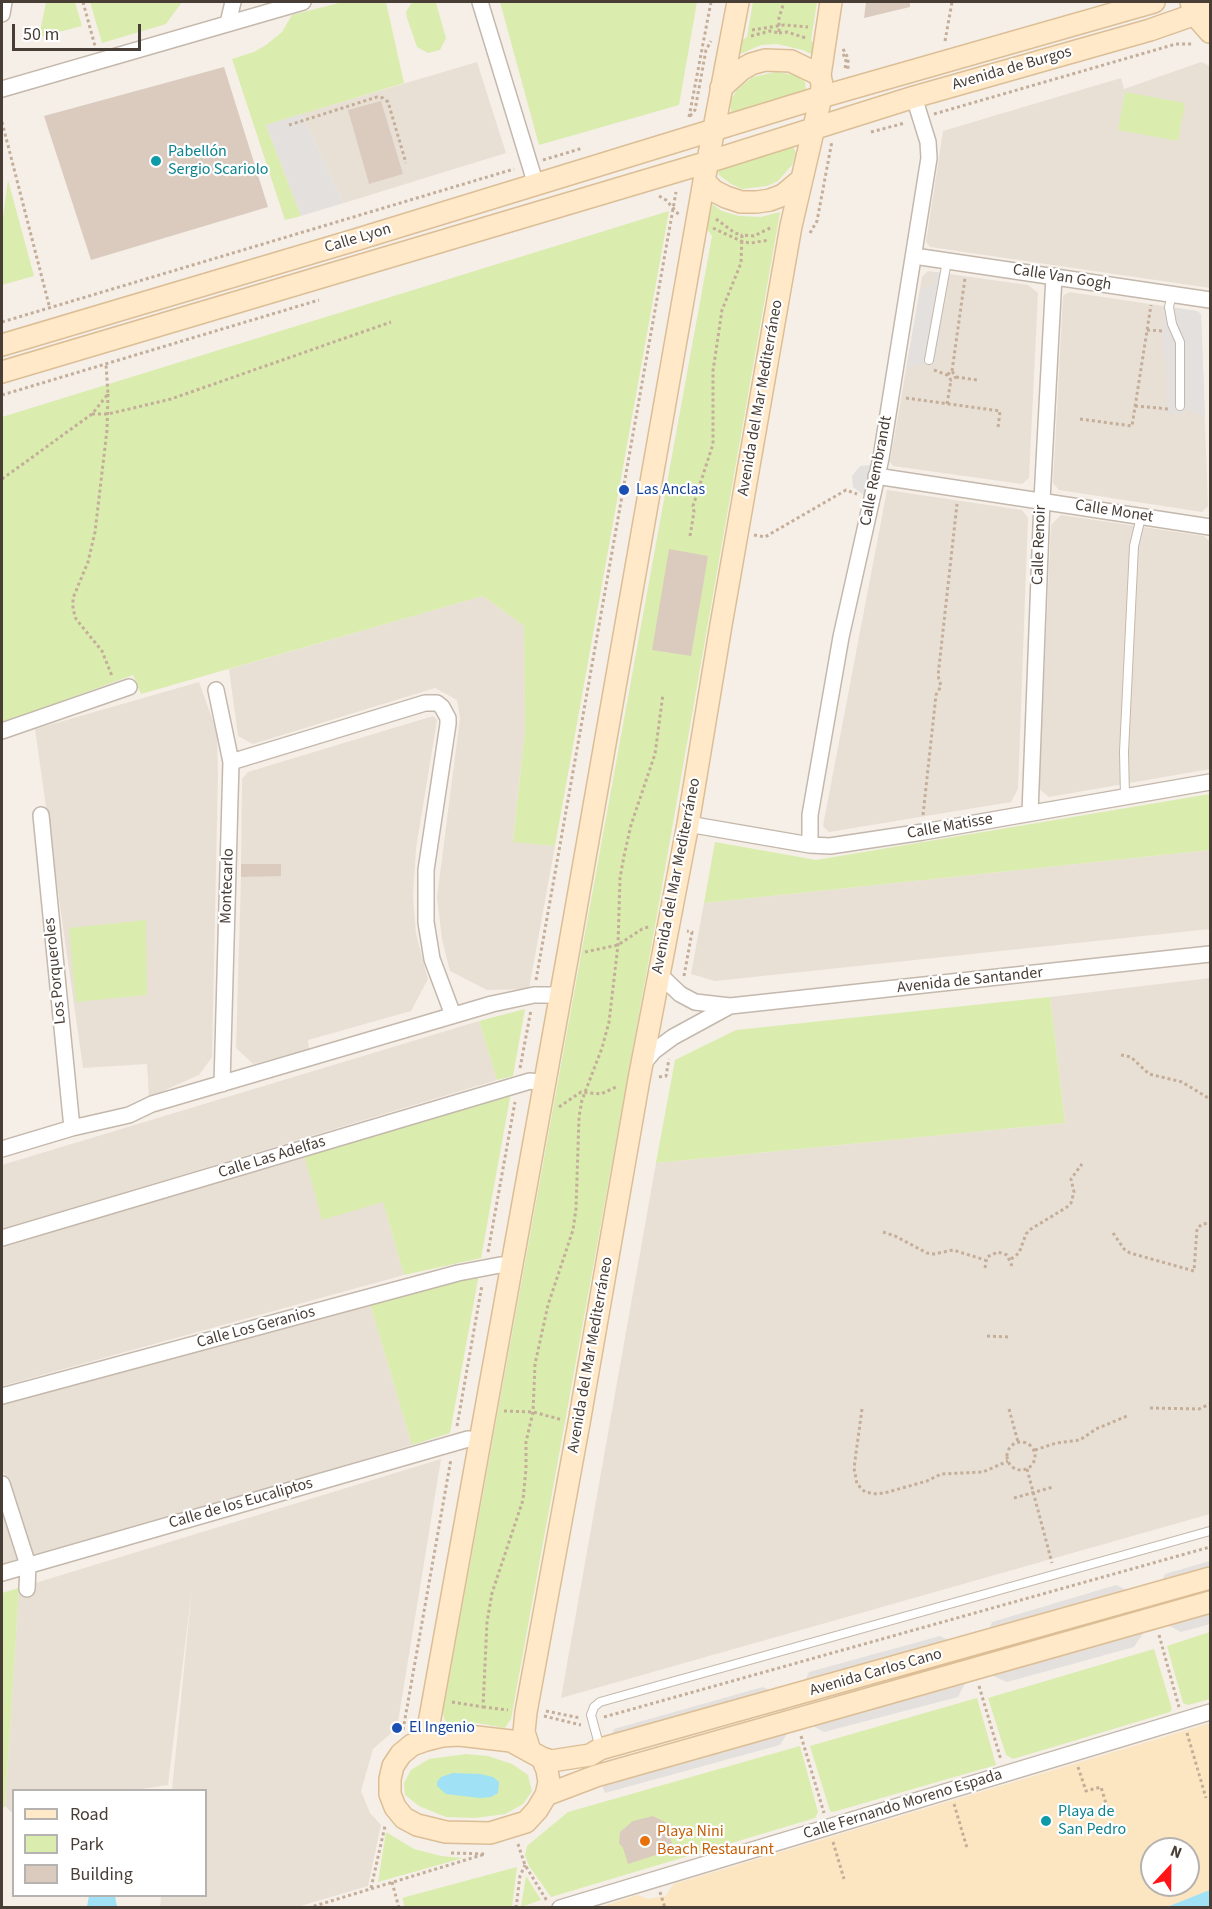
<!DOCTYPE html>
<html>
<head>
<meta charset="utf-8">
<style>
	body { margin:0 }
	#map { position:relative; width:1212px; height:1909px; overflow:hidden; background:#f5efe8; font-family:"Source Sans 3",sans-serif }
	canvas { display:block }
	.frame { position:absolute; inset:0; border:3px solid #493e36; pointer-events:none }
	.legend { position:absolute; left:12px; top:1789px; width:195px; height:108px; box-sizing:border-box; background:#fff; border:2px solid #b6b2af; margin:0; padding:8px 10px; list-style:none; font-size:18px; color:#493e36 }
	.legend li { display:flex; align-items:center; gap:12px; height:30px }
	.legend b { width:30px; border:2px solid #b6b2af }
	.north { position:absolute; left:1140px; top:1837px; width:60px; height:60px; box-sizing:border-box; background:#fff; border:2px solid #b6b2af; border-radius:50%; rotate:22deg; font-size:16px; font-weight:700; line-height:24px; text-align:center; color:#493e36 }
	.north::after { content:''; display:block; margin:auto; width:21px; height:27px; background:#ff1518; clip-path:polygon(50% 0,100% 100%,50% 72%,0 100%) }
	.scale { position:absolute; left:12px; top:24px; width:129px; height:27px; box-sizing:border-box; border:3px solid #493e36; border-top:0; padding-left:8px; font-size:18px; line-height:21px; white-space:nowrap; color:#493e36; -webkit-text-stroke:4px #fff; paint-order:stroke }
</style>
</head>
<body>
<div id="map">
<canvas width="1212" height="1909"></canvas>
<div class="frame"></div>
<ul class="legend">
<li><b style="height:8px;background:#ffe9c8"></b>Road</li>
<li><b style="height:16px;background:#daecae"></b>Park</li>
<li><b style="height:16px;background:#dbcbbf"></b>Building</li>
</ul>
<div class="north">N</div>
<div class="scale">50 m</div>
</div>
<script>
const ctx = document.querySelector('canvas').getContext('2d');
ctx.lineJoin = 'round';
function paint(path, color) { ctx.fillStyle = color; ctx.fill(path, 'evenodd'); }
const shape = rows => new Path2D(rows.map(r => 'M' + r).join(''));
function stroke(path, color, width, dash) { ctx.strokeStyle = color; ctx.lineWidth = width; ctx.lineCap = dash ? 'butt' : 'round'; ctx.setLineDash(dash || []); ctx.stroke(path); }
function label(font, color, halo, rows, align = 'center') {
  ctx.font = font + ' "Source Sans 3",sans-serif'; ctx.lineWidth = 4.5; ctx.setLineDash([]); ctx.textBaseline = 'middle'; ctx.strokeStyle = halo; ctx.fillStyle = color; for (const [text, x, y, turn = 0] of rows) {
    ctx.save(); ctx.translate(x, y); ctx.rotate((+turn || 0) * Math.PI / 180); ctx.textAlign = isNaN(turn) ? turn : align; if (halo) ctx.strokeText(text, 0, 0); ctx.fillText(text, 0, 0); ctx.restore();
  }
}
const residential = shape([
	[477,62,506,153,344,203,301,114],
	[1201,62,1210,66,1210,288,930,247,926,242,943,131,1121,78,1124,89],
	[928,271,1028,285,1038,293,1029,478,1022,484,893,466,890,462,922,277],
	[1069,292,1197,311,1201,316,1208,506,1202,512,1059,490,1053,483,1063,296],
	[887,490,1022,510,1028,518,1018,789,1011,802,829,832,823,826],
	[1061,515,1204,536,1210,542,1210,769,1049,797,1039,789,1051,525],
	[483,596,524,626,525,730,513,841,555,846,529,989,487,990,450,971,442,939,437,897,460,718,457,700,435,688,253,744,238,736,229,669],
	[199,682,217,732,218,776,212,1057,199,1075,149,1097,147,1064,83,1068,35,729],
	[433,716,437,720,416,849,413,896,416,934,428,979,411,1011,308,1040,309,1049,253,1064,236,1048,241,877,279,864,241,864,242,779,248,772],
	[1210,850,1210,929,715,981,691,974,704,903],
	[1210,978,1210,1514,561,1698,656,1163,1065,1123,1050,997],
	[479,1021,497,1080,2,1229,2,1165],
	[304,1154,383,1202,404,1275,2,1386,2,1248],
	[370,1304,412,1445,30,1559,2,1467,2,1402],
	[441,1459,397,1728,373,1749,361,1791,370,1813,381,1825,368,1886,297,1907,160,1907,161,1896,206,1896,206,1790,172,1790,192,1588,168,1785,135,1790,14,1790,13,1811,11,1812,5,1806,19,1588],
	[2,1502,19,1556,14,1563,2,1567]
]);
const green = shape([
	[46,2,75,2,82,26,39,37],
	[90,2,182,2,166,24,102,43],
	[343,2,386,2,404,83,266,125,301,216,285,220,232,59,254,52,266,45,282,32,292,15],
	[412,2,436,3,446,38,440,50,428,53,417,47,407,18,406,12],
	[500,2,697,2,679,105,539,145],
	[753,2,817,2,811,40,815,46,813,55,803,50,777,44,761,45,738,55,741,41,747,37],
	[775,72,796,75,805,82,806,89,802,95,734,116,731,113,730,101,736,91,744,84,753,77],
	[1125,92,1185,103,1178,141,1118,130],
	[793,146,796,153,792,165,778,181,767,186,742,189,731,184,719,175,718,169],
	[8,180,34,276,2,285,2,224],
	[712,204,722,211,739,216,761,217,780,212,655,926,511,1719,505,1728,477,1723,452,1724,445,1721,443,1713,712,236,707,229],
	[669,211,555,846,513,842,525,730,524,626,483,596,141,694,133,675,2,723,2,417],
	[1210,794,1210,850,704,903,715,842,816,860],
	[146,920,147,995,76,1002,69,928],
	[1050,997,1065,1123,656,1163,675,1060,736,1030],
	[525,1009,513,1076,497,1080,479,1021],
	[511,1092,481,1258,404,1275,383,1202,322,1220,304,1154],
	[479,1274,450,1433,412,1445,370,1304],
	[19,1588,5,1806,2,1809,2,1593],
	[1210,1632,1210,1699,1188,1705,1183,1703,1167,1646],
	[1154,1649,1172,1709,1170,1712,1013,1759,1006,1755,988,1698],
	[977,1698,996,1765,833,1812,830,1811,810,1746],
	[800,1746,818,1812,815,1818,551,1897,529,1866,525,1855,527,1846,568,1812],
	[466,1754,488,1756,512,1764,528,1775,532,1791,523,1804,505,1814,475,1818,446,1817,419,1806,405,1795,404,1783,411,1770,429,1759],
	[386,1832,414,1849,441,1856,463,1858,378,1882],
	[517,1867,512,1907,405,1907,402,1898],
	[526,1876,541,1900,521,1907]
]);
const sand = shape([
	[1210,1723,1210,1890,1167,1907,598,1908,637,1895,648,1899,665,1896,674,1884],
	[1152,1849,1188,1849,1188,1885,1152,1885]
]);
const parking = shape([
	[301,114,344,203,301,216,266,125],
	[935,272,949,274,935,365,921,364,906,369,920,290,933,285],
	[1163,306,1197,311,1201,314,1205,417,1187,410,1181,414,1167,414,1166,359,1163,357],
	[871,465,865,496,853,487,852,476,860,466],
	[1210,1561,1210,1573,1159,1587,1165,1574],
	[1116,1585,1131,1592,987,1635,992,1622],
	[1210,1613,1210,1624,1181,1632,1168,1625],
	[1144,1632,1134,1647,1007,1682,991,1675],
	[940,1636,952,1642,804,1684,809,1672],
	[966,1682,958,1697,824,1732,811,1725],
	[763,1687,776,1693,608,1741,614,1729],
	[788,1732,780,1745,605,1793,601,1783]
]);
const water = shape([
	[453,1773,480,1774,493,1777,499,1782,498,1793,491,1797,480,1798,446,1794,437,1786,437,1782,441,1777],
	[1210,1890,1210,1907,1167,1907,1207,1891],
	[89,1896,115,1896,117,1907,87,1907]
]);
const building = shape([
	[866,2,910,2,910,7,864,18],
	[224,67,268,207,91,260,44,116],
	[381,101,403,174,369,184,348,110],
	[669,549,708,556,691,656,652,650],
	[241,864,281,864,281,876,241,877],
	[653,1816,665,1822,674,1849,628,1864,623,1848,619,1843,620,1832,633,1821]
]);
const path = shape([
	[83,2,95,46],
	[752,30,784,25,808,27],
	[779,33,787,32,806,38],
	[751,36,770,31,779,33,779,18,784,2],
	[945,41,952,2],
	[843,49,848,58,848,69],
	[843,54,846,59,845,70],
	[934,114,1176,44,1194,44],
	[690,116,695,110,706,50,711,41],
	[689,117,711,2],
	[2,122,50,309],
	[289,125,377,97,383,98,388,102,406,163],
	[871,132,905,123],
	[543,160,583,148],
	[659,196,666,200,679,215],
	[716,219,735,233,742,235],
	[713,228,743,242,751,243,769,240],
	[810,233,817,221,832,141],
	[2,322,514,169],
	[1147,330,1163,331],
	[934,370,947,375,951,380,956,377,952,371,947,375],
	[952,371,965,278],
	[956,377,977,380],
	[108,394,107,430,95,532,88,562,73,598,73,609,76,619,102,651,112,676],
	[2,395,319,300],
	[906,398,1000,411,998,428],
	[947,404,951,380],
	[1135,406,1169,409],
	[92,414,108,414,171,399,391,322],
	[1080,419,1132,426,1151,305],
	[2,479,92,414,108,394,106,365],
	[754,535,765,537,846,490,857,494],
	[690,536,694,512,693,506,713,444,713,371,722,310,741,263,742,235,754,236,772,227],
	[923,815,936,695,941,686,938,676,957,504],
	[585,952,618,945,642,929,651,926],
	[684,976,692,932,687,931],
	[536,980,676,192],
	[1121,1055,1131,1057,1149,1074,1182,1082,1210,1099],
	[520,1068,531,1010],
	[659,1077,666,1076,669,1059],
	[559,1107,581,1092,601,1094,618,1086],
	[883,1232,895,1236,927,1253,934,1254,953,1250,985,1260],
	[1113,1233,1124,1249,1130,1253,1194,1271,1197,1229,1202,1224,1210,1223],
	[488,1252,515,1102],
	[1011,1259,1019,1253,1026,1234,1031,1229,1067,1207,1071,1203,1074,1192,1071,1179,1082,1164],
	[985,1268,987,1257,998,1252,1007,1255,1012,1266],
	[987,1336,1010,1337],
	[1150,1408,1199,1409,1210,1404],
	[862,1409,854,1468,857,1484,865,1492,877,1494,888,1492,927,1481,941,1474,983,1472,1008,1461],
	[1009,1409,1018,1442],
	[504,1411,533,1412,563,1420],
	[457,1426,482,1285],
	'1007 1456a14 14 0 1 1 28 0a14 14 0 1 1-28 0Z',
	[1035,1450,1056,1443,1080,1440,1096,1429,1127,1416],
	[1027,1469,1052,1563],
	[1014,1498,1053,1487],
	[1159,1635,1179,1707],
	[979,1686,1001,1760],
	[452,1702,483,1707,487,1622,492,1593,523,1500,526,1469,526,1442,533,1412,535,1364,548,1305,573,1230,576,1209,579,1117,582,1100,602,1048,609,1022,618,945,620,878,624,856,631,825,655,754,663,694],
	[483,1707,508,1710],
	[546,1711,580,1718],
	[544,1716,581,1725],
	[604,1717,1210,1547],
	[403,1730,451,1459],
	[1187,1733,1206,1798],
	[801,1736,824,1813],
	[1078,1767,1086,1791,1101,1787,1107,1807],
	[954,1804,967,1848],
	[833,1842,844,1879],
	[518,1844,525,1865,547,1901],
	[392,1882,399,1908],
	[371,1888,385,1826],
	[660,1892,665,1908],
	[308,1908,485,1854,451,1853],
	[516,1908,520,1876,525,1865]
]);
const lane = shape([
	[1172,294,1169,307,1172,324,1180,342,1180,406],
	[929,360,947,261],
	[1125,797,1124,752,1134,546,1141,517],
	[600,1748,591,1715,594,1707,600,1702,1210,1531]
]);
const street = shape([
	[480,2,536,185],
	[2,14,4,2],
	[228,23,233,2],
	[2,89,303,2],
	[914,256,1210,300],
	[876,476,1210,527],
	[216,690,231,762,222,1084],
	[2,731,129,687],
	[231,762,425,703,437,703,442,707,448,718,448,724,426,870,426,922,432,959,453,1015],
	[1030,813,1042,500,1054,276],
	[41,815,72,1128],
	[688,824,810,845,830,846,923,832,1210,782],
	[810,845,810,815,841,637,881,458,929,158,928,142,914,97],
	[659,974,680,994,695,1002,730,1006,1210,954],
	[643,1064,654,1051,673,1037,730,1006],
	[2,1149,72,1128,129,1115,152,1104,492,1004,534,995,560,995],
	[2,1238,530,1081,544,1083],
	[2,1396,458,1273,500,1265,512,1267],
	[2,1484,28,1565,27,1589],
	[2,1573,468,1439,481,1441],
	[560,1908,1210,1712]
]);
const secondary = shape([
	[1191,2,1195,15,1210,32],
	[721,88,741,70,751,64,765,60,791,61,820,75],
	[704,181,714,191,726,197,741,202,757,202,770,200,783,195,801,180],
	[2,345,355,240,821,97,1154,2],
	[2,372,708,162,914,97,1150,30,1210,9],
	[459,1735,511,1741,542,1758,547,1770,549,1782,546,1795,537,1810,526,1822,490,1833,446,1832,417,1825,404,1818,395,1807,390,1794,390,1779,393,1766,401,1754,412,1745,426,1740,442,1736,459,1735],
	[426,1740,568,954,704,181,738,2],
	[530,1751,524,1732,526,1712,579,1423,639,1079,688,824,721,625,791,226,821,97,822,85,820,75,831,2],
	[542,1758,551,1761,590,1755,600,1749,1210,1578],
	[546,1795,596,1776,1210,1602]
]);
const markers = [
	[156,161,6,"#0f9aa8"],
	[624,490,6,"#1a4fb4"],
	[397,1728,6,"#1a4fb4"],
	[1046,1821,6,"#0f9aa8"],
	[645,1841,6,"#e8710a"]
];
const streetNames = [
	["Avenida de Burgos",1012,69,-16],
	["Calle Lyon",358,239,-17],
	["Calle Van Gogh",1062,278,9],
	["Avenida del Mar Mediterráneo",761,398,-80],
	["Calle Rembrandt",877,471,-79],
	["Calle Monet",1114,512,9],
	["Calle Renoir",1040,545,-88],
	["Calle Matisse",950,827,-10],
	["Avenida del Mar Mediterráneo",677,876,-79],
	["Montecarlo",228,886,-88],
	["Los Porqueroles",56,971,-96],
	["Avenida de Santander",970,981,-6],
	["Calle Las Adelfas",272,1158,-17],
	["Calle Los Geranios",256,1328,-15],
	["Avenida del Mar Mediterráneo",591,1355,-80],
	["Calle de los Eucaliptos",241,1504,-16],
	["Avenida Carlos Cano",876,1673,-16],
	["Calle Fernando Moreno Espada",903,1805,-17]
];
const cultureNames = [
	["Pabellón",168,152],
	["Sergio Scariolo",168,170],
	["Playa de",1058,1812],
	["San Pedro",1058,1830]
];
const transitNames = [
	["Las Anclas",636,490],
	["El Ingenio",409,1728]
];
const foodNames = [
	["Playa Nini",657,1832],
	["Beach Restaurant",657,1850]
];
paint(residential, '#e9e0d5');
paint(green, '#daecae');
paint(sand, '#fce6c1');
paint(parking, '#e3e0dd');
paint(water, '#a0e1f6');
paint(building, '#dbcbbf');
stroke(lane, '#c4b8ac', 10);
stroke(street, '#c4b8ac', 18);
stroke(secondary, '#dcbe96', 24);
stroke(path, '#c4ae9a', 3, [3, 3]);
stroke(lane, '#fff', 8);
stroke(street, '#fff', 15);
stroke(secondary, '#ffe9c8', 21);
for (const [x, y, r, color] of markers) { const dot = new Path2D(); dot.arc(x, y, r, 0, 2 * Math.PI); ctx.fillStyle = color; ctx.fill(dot); stroke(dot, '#fff', 2); }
label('16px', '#493e36', '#fff', streetNames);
label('16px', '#0d838f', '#fff', cultureNames, 'left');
label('16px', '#164399', '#fff', transitNames, 'left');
label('16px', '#c56008', '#fff', foodNames, 'left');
</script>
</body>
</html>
